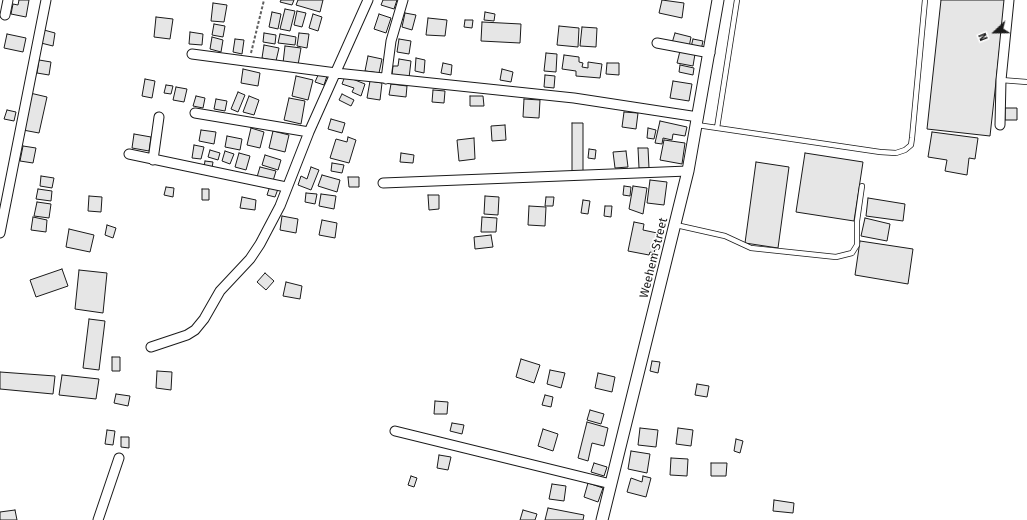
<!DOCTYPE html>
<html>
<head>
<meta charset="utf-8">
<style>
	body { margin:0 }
	#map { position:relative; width:1027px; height:520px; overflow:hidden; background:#fff; font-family:"Fira Sans",sans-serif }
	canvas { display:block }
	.north { position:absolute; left:975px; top:12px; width:40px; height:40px; -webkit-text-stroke:3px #fff; paint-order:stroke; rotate:248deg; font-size:11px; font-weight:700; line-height:16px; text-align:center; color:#1a1a1a }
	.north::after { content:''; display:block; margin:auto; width:14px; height:18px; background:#1a1a1a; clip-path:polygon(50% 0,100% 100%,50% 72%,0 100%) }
</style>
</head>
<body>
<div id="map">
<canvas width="1027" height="520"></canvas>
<div class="north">N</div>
</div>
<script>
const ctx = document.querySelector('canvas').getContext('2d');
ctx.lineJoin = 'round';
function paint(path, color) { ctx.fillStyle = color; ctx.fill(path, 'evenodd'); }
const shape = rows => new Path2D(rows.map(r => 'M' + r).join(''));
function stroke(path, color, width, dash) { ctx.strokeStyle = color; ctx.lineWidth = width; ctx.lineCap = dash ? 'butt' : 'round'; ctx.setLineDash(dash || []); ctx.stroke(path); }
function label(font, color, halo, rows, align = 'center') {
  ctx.font = font + ' "Fira Sans",sans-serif'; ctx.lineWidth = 3; ctx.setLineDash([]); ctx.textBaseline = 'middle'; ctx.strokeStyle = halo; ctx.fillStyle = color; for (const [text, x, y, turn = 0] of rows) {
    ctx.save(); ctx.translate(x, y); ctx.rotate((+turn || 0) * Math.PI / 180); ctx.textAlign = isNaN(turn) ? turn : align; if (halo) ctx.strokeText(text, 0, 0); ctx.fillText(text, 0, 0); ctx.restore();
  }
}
const building = shape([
	[19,0,29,0,26,17,11,14,13,4,18,5,19,0],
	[281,0,294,0,292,5,280,2,281,0],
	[298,0,323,0,320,12,296,5,298,0],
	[383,0,397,0,394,9,381,5,383,0],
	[662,0,684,3,682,18,659,13,662,0],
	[941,0,1005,0,990,136,927,129,941,0],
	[213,3,227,5,224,22,211,21,213,3],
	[285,9,295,11,290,31,280,29,285,9],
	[297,11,306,13,302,27,294,25,297,11],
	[272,12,281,14,278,29,269,27,272,12],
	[485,12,495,14,494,21,484,20,485,12],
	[405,13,416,15,412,30,402,27,405,13],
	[313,14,322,17,318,31,309,28,313,14],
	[379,14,391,18,386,33,374,29,379,14],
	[156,17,173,19,170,39,154,37,156,17],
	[428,18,447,20,445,36,426,35,428,18],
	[465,20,473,20,472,28,464,27,465,20],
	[482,22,521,24,520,43,481,41,482,22],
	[214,24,225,26,223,37,212,35,214,24],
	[559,26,579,28,578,47,557,45,559,26],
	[582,27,597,28,596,47,580,46,582,27],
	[44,30,55,33,53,46,41,43,44,30],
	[190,32,203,34,202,45,189,44,190,32],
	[264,33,276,35,275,44,263,42,264,33],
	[299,33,309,34,307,48,297,46,299,33],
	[675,33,691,37,689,47,672,43,675,33],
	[7,34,26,38,23,52,4,48,7,34],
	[280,34,296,37,295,45,278,43,280,34],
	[212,37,223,40,221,52,210,49,212,37],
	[235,39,244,40,242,54,233,52,235,39],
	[399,39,411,41,409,54,397,52,399,39],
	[693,39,703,41,701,50,691,47,693,39],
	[264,45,279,48,276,61,262,58,264,45],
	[285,46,301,48,298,65,283,63,285,46],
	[680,51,695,54,693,66,677,63,680,51],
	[546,53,557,54,556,72,544,71,546,53],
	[564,55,579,57,579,62,583,63,582,67,588,68,588,62,602,64,600,78,576,76,576,71,562,69,564,55],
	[368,56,382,59,379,73,365,71,368,56],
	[416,58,425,60,424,73,415,71,416,58],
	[399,59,411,61,409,78,392,75,393,66,398,66,399,59],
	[39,60,51,62,49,75,37,73,39,60],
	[443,63,452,65,451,75,441,73,443,63],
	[607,63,619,63,619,75,606,74,607,63],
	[680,65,694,68,693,75,679,72,680,65],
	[243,69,260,73,258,86,241,83,243,69],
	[502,69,513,72,511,82,500,80,502,69],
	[319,73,327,76,324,85,315,82,319,73],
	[545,75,555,76,554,88,544,87,545,75],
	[296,76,313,80,308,100,292,96,296,76],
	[345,76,365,84,361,96,352,92,354,88,342,84,345,76],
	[145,79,155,81,152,98,142,96,145,79],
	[370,81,382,83,380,100,367,98,370,81],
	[673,81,692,84,689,101,670,98,673,81],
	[391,84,407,86,406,97,389,95,391,84],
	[166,85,173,86,171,94,164,93,166,85],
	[176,87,187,89,184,102,173,100,176,87],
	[433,90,445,91,444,103,432,102,433,90],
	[238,92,245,95,238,112,231,109,238,92],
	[30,93,47,97,39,133,23,130,30,93],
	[342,94,354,100,351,106,339,100,342,94],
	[196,96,205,98,203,108,193,106,196,96],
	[249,96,259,100,254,115,243,112,249,96],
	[470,96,483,96,484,106,470,106,470,96],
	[289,98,305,101,301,124,284,120,289,98],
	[216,99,227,101,225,111,214,109,216,99],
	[524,99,540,100,539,118,523,117,524,99],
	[1005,108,1017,108,1017,120,1005,120,1005,108],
	[7,110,16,112,14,121,4,119,7,110],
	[624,112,638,113,636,129,622,127,624,112],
	[331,119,345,123,342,133,328,129,331,119],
	[660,121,687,127,685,136,673,134,672,140,663,138,662,144,655,143,660,121],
	[572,123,583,123,583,171,572,171,572,123],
	[505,125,506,140,492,141,491,126,505,125],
	[251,128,264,132,260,148,247,145,251,128],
	[648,128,656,130,654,139,647,138,648,128],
	[201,130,216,132,214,144,199,141,201,130],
	[273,131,289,135,285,152,269,148,273,131],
	[932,132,978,138,975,159,969,158,967,175,945,171,947,160,928,157,932,132],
	[134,134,151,137,149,151,132,148,134,134],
	[227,136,242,139,240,150,225,147,227,136],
	[348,137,356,140,349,163,330,158,336,139,347,142,348,137],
	[474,138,475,159,459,161,457,140,474,138],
	[664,140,685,143,682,164,660,160,664,140],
	[194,145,204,147,201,159,192,158,194,145],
	[23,146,36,148,33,163,20,161,23,146],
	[638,148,648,148,649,168,639,168,638,148],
	[589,149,596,150,595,159,588,158,589,149],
	[210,150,220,153,218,160,208,157,210,150],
	[225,151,234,154,230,164,222,161,225,151],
	[626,151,628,167,615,168,613,152,626,151],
	[239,153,250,156,246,170,235,167,239,153],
	[401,153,414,155,413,163,400,162,401,153],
	[805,153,863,162,854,221,796,212,805,153],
	[265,155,281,160,278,170,262,165,265,155],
	[205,161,213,162,212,168,204,167,205,161],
	[756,162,789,167,778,248,745,243,756,162],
	[332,163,344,165,342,173,331,171,332,163],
	[260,167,276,171,273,181,257,177,260,167],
	[311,167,319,170,311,190,298,185,301,176,307,179,311,167],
	[322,175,340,180,337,192,318,186,322,175],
	[41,176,54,178,52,188,40,186,41,176],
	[348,177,359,177,359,187,349,187,348,177],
	[650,180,667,182,664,205,647,203,650,180],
	[270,186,278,189,275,197,267,195,270,186],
	[624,186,631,187,630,196,623,195,624,186],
	[633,186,647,188,643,214,629,209,633,186],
	[166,187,174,188,173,197,164,195,166,187],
	[38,189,52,191,51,201,36,199,38,189],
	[202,189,209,189,209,200,202,200,202,189],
	[306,193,317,194,315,204,305,202,306,193],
	[321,194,336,196,334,209,319,206,321,194],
	[428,195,439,195,439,209,429,210,428,195],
	[89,196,102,197,101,212,88,211,89,196],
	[485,196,499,197,498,215,484,214,485,196],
	[242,197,256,200,255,210,240,208,242,197],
	[546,197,554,197,553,206,545,206,546,197],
	[868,198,905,204,903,221,866,216,868,198],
	[583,200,590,201,588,214,581,213,583,200],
	[37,202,51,204,49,218,34,216,37,202],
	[529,206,546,207,545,226,528,225,529,206],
	[605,206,612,206,611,217,604,216,605,206],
	[282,216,298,219,296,233,280,230,282,216],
	[33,217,47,220,46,232,31,230,33,217],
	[482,217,497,218,496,232,481,232,482,217],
	[865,218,890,224,887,241,861,236,865,218],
	[322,220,337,223,335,238,319,235,322,220],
	[634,222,644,224,643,230,662,234,659,249,655,249,654,253,650,252,649,255,628,251,634,222],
	[107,225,116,228,113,238,105,235,107,225],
	[69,229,94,235,90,252,66,247,69,229],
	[491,235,493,247,475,249,474,237,491,235],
	[860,241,913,249,908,284,855,275,860,241],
	[62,269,68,286,36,297,30,280,62,269],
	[79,270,107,273,103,313,75,309,79,270],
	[265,273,274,281,266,290,257,282,265,273],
	[286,282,302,286,300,299,283,296,286,282],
	[89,319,105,321,99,370,83,368,89,319],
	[112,357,120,357,120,371,112,371,112,357],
	[521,359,540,365,534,383,516,377,521,359],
	[652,361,660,362,658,373,650,371,652,361],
	[550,370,565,373,561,388,547,384,550,370],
	[157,371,172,372,171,390,156,388,157,371],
	[0,372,55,376,53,394,0,389,0,372],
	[598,373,615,377,612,392,595,388,598,373],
	[62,375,99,379,96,399,59,395,62,375],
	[697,384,709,386,707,397,695,395,697,384],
	[116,394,130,396,128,406,114,403,116,394],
	[545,395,553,397,551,407,542,405,545,395],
	[435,401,448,402,447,414,434,414,435,401],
	[590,410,604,414,601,424,587,420,590,410],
	[587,422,608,428,604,446,592,443,588,461,578,458,587,422],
	[452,423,464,425,462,434,450,431,452,423],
	[640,428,658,430,656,447,638,445,640,428],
	[678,428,693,430,691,446,676,444,678,428],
	[543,429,558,434,553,451,538,446,543,429],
	[107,430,115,431,113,445,105,444,107,430],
	[121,437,129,437,129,448,121,447,121,437],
	[736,439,743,441,740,453,734,451,736,439],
	[631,451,650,454,647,473,628,469,631,451],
	[439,455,451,457,448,470,437,468,439,455],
	[671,458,688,459,687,476,670,475,671,458],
	[594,463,607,467,604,476,591,472,594,463],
	[711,463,727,463,726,476,711,476,711,463],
	[411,476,417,478,414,487,408,485,411,476],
	[643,476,651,478,646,497,627,492,631,478,642,482,643,476],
	[588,483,603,488,598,502,584,497,588,483],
	[552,484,566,486,564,501,549,499,552,484],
	[774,500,794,503,793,513,773,511,774,500],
	[548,508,584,515,583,520,545,520,548,508],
	[15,510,17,520,0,520,0,512,15,510],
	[523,510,537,514,535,520,520,520,523,510]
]);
const path = shape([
	[251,53,264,0]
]);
const service = shape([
	[1001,80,1027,82],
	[697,125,880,152,896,153,905,150,911,145,912,138,925,0],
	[717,128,737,0],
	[676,225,725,236,751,248,836,257,852,253,857,245,857,221,862,186]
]);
const minor = shape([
	[5,15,8,0],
	[657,43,710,53],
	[192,54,336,73,574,98,698,117],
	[386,79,391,41,403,0],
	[195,113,309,132],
	[1000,125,1001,80,1009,0],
	[129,154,286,187],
	[153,160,159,117],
	[383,183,688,171],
	[0,233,46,0],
	[151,347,187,335,195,330,204,319,220,291,250,259,260,244,280,206,309,132,368,0],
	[395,431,611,484],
	[98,520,119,458]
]);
const tertiary = shape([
	[602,520,688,171,718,0]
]);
const streetNames = [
	["Weehem Street",654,258,-76]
];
paint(building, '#e6e6e6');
stroke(building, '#1a1a1a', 1);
stroke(service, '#1a1a1a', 6);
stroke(minor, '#1a1a1a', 11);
stroke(tertiary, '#1a1a1a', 13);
stroke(path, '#5f5f5f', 2, [3, 2]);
stroke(service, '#fff', 4.5);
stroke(minor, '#fff', 9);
stroke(tertiary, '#fff', 11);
label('12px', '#1a1a1a', '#fff', streetNames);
</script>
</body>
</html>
